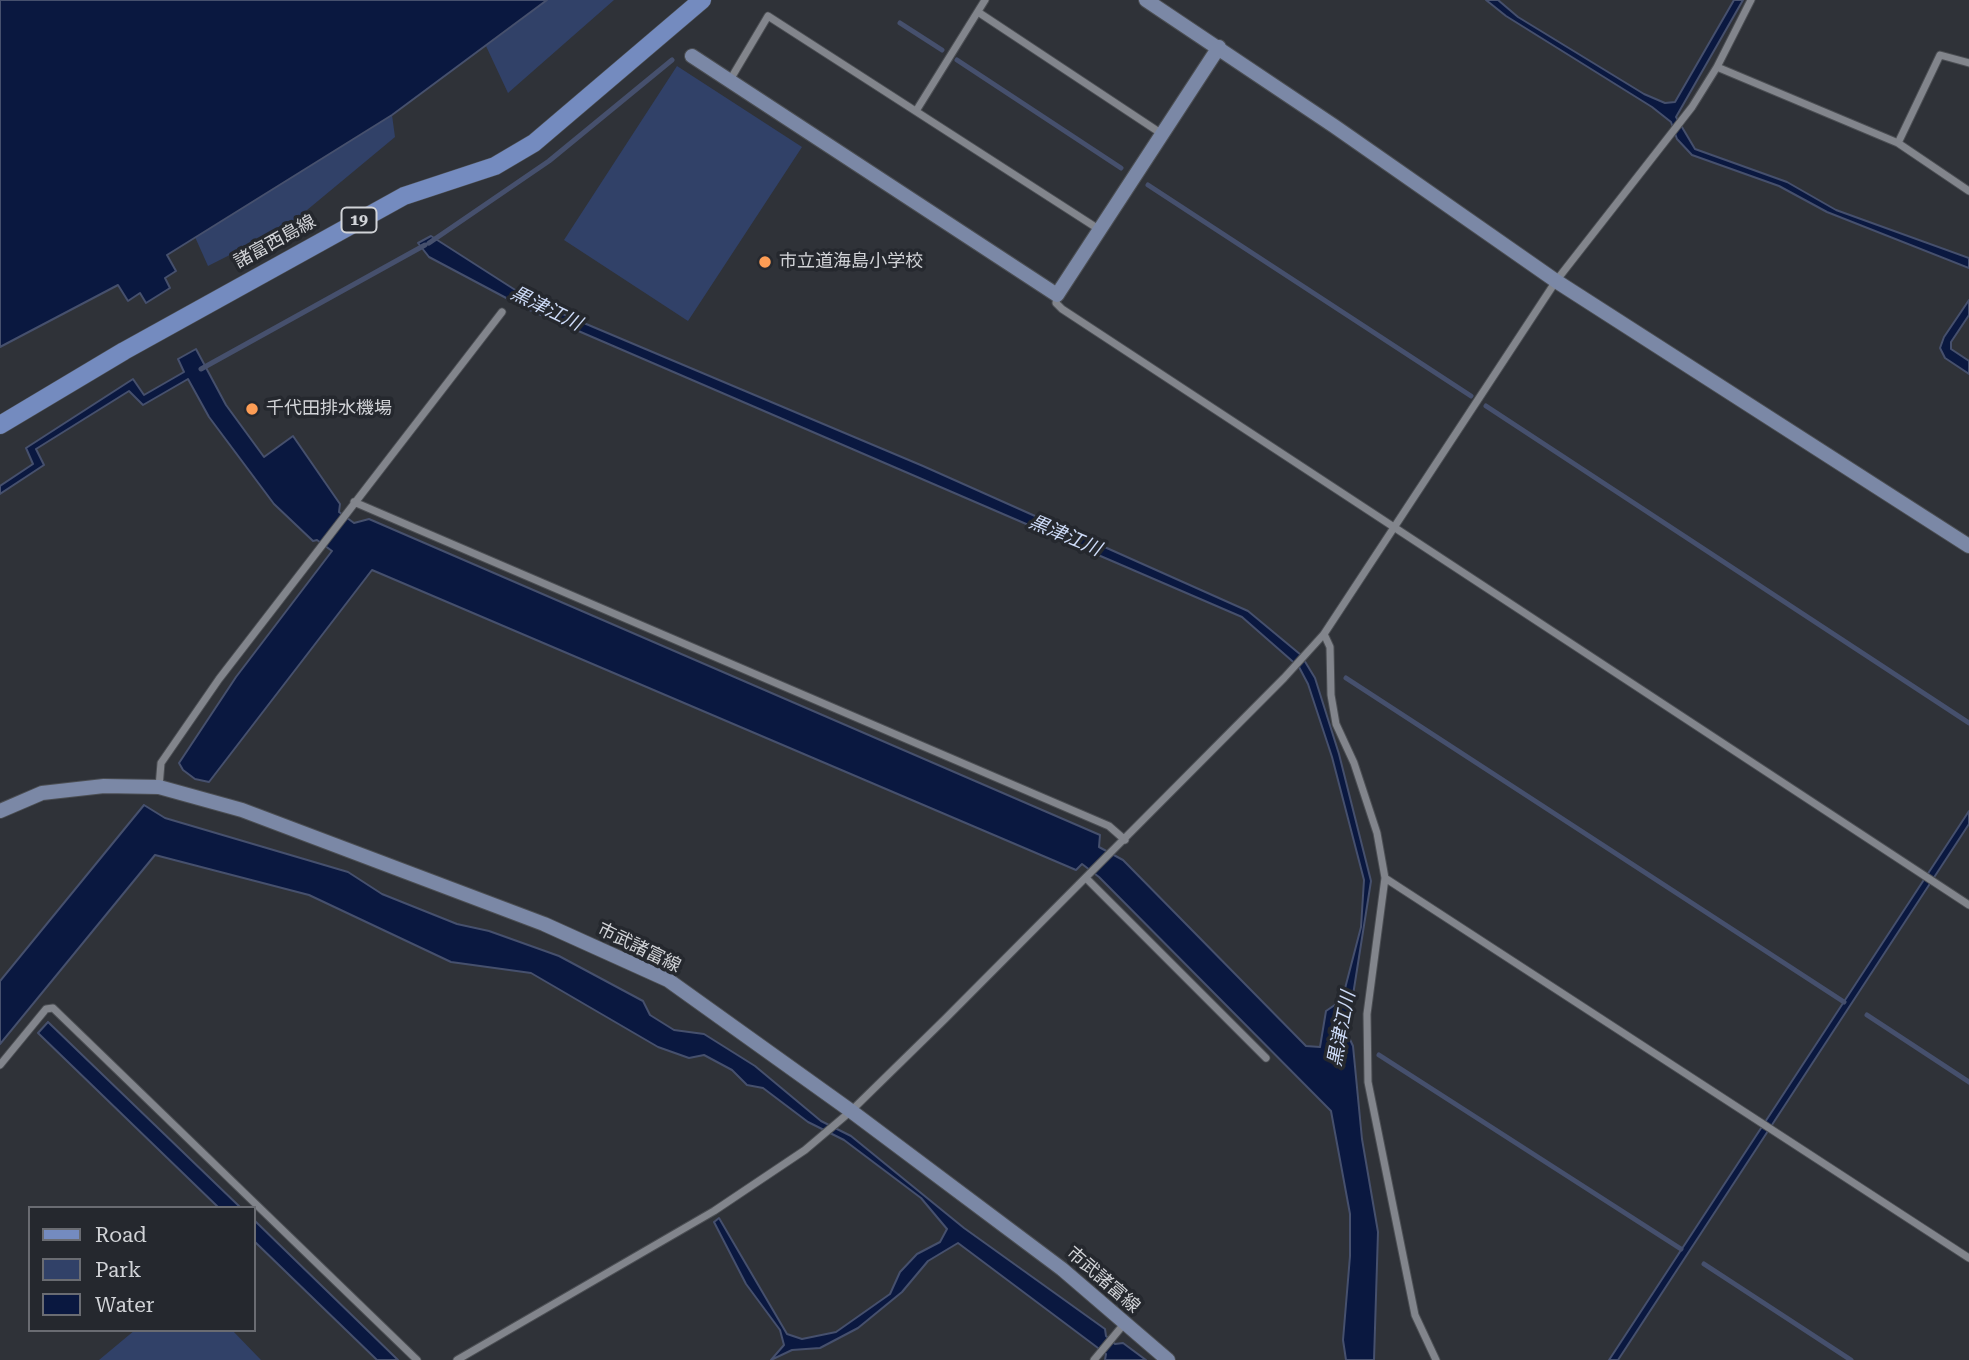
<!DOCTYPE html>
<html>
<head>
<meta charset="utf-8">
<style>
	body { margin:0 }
	#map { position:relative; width:1969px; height:1360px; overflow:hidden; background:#2f3238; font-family:"Roboto Serif",serif }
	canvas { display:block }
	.legend { position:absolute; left:28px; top:1206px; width:228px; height:126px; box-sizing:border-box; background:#25282e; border:2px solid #6a6c72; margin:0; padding:9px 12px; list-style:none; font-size:21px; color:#d1d3d7 }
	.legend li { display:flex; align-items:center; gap:14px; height:35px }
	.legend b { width:35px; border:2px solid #6a6c72 }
</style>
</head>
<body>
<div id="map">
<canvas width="1969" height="1360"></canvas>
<ul class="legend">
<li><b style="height:9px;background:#748bbf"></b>Road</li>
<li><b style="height:19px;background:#314168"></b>Park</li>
<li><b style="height:19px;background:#0a1840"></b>Water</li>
</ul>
</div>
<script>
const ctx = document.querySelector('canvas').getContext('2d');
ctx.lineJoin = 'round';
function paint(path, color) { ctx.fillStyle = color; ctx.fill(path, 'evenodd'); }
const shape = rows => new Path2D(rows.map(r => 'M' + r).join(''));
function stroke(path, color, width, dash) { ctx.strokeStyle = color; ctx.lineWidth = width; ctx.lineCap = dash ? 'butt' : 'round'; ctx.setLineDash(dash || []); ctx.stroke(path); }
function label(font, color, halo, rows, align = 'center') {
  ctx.font = font + ' "Roboto Serif","Noto Sans JP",serif'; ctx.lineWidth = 7; ctx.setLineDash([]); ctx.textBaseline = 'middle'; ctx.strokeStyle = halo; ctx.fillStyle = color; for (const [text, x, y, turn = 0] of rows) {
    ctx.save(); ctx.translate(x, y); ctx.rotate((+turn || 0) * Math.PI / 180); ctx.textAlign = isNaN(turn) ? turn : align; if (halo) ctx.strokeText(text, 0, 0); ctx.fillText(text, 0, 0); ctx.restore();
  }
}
const green = shape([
	[547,0,614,0,508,93,486,46],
	[677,66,802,147,688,321,564,240],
	[392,115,395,137,289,225,208,266,195,237],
	[135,1330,232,1330,261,1360,99,1360]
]);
const water = shape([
	[0,0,547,0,392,115,167,255,176,271,165,278,170,288,146,303,140,293,128,301,118,285,0,347,0,0],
	[1486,0,1498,0,1518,17,1644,94,1665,103,1675,102,1734,0,1743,0,1676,117,1695,149,1787,182,1836,210,1969,258,1969,268,1827,212,1779,186,1692,155,1677,139,1671,122,1652,107,1506,16,1486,0],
	[431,236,534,302,923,466,1248,611,1301,655,1315,678,1339,754,1371,881,1347,1033,1353,1046,1362,1139,1378,1232,1374,1360,1346,1360,1343,1340,1350,1256,1350,1214,1331,1111,1099,877,1082,864,1076,870,372,570,209,782,195,779,183,770,179,763,236,677,332,551,317,540,313,541,274,504,209,417,188,379,143,405,129,391,36,449,44,465,0,494,0,486,33,464,26,448,133,379,144,395,184,372,178,359,196,349,226,405,264,457,293,436,340,504,339,512,354,523,369,519,1100,835,1099,847,1123,860,1306,1046,1320,1047,1326,1011,1342,1000,1361,927,1364,880,1332,757,1308,684,1299,667,1242,617,525,308,429,257,418,243,431,236],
	[1969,300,1969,315,1951,342,1951,349,1969,361,1969,374,1945,358,1940,348,1944,337,1969,300],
	[144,805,165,818,348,872,382,894,457,924,489,931,559,956,643,1001,650,1015,674,1030,704,1034,755,1066,821,1121,851,1136,964,1228,1105,1329,1106,1336,1115,1344,1123,1343,1146,1360,1105,1360,1106,1354,958,1243,928,1261,902,1292,858,1328,820,1348,792,1350,771,1360,784,1345,780,1330,746,1284,714,1222,719,1218,787,1334,802,1339,836,1332,890,1294,900,1272,917,1254,940,1242,947,1229,921,1198,844,1140,808,1122,763,1088,747,1085,732,1070,704,1055,689,1058,658,1047,531,973,451,962,309,895,155,855,0,1044,0,981,144,805],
	[1969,811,1969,824,1618,1360,1609,1360,1969,811],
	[48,1022,241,1208,219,1208,38,1033,48,1022],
	[254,1220,398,1360,377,1360,254,1241,254,1220]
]);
const stream = shape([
	[900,23,942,50],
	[957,60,1121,168],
	[1148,185,1471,396],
	[429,243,549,161,672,60],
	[201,369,425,245],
	[1486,406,1969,723],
	[1346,678,1844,1002],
	[1867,1015,1969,1082],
	[1379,1055,1681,1249],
	[1704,1264,1851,1360]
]);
const street = shape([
	[978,12,1162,134],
	[1717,67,1898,143,1969,191],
	[730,80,768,16,1100,230],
	[916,111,985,0],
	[1898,143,1940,55,1969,63],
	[1057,296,1056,303,1062,309,1969,905],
	[354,502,1109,826,1125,840],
	[1324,634,1330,647,1331,695,1336,724,1354,763,1377,833,1385,878,1367,1014,1368,1082,1415,1315,1436,1360],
	[159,787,161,763,219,679,502,312],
	[1086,878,1266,1058],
	[1385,878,1969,1258],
	[0,1065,46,1009,53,1008,417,1360],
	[457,1360,714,1211,805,1150,851,1111,945,1019,1284,678,1324,634,1556,281,1692,107,1717,67,1751,0],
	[1094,1360,1124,1324]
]);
const secondary = shape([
	[1146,0,1334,126,1556,281,1969,546],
	[692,56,1057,295,1219,47],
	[0,811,42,793,104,786,159,787,242,810,544,924,668,980,851,1111,1062,1269,1168,1360]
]);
const primary = shape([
	[0,425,124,351,404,196,495,166,534,143,702,0]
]);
const markers = [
	[765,262,7,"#fd9d55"],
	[252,409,7,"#fd9d55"]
];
const shields = [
	[359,220,35]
];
const shieldNames = [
	["19",359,220]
];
const streetNames = [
	["諸富西島線",275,242,-29],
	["市武諸富線",639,948,26],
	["市武諸富線",1103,1280,41]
];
const poiNames = [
	["市立道海島小学校",779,262],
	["千代田排水機場",266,409]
];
const waterNames = [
	["黒津江川",546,309,26],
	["黒津江川",1065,536,23],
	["黒津江川",1342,1029,-79]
];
paint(green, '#314168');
paint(water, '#0a1840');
stroke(water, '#46506d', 2);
stroke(stream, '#46506d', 5);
stroke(street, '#4b4e53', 9);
stroke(secondary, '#4b4e53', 16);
stroke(primary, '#4b4e53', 19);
stroke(street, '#82858c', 7);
stroke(secondary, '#7b88a6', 14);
stroke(primary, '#748bbf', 18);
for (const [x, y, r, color] of markers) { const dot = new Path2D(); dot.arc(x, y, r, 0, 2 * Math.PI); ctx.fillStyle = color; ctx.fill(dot); stroke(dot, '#25282e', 2.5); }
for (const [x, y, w] of shields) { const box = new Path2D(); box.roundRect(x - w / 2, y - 12.5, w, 25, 5); ctx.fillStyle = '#25282e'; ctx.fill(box); stroke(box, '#d1d3d7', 2); }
label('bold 16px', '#d1d3d7', null, shieldNames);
label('18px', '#d1d3d7', '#25282e', streetNames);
label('18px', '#d1d3d7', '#25282e', poiNames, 'left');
label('italic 19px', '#cddbf8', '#25282e', waterNames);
</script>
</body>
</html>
